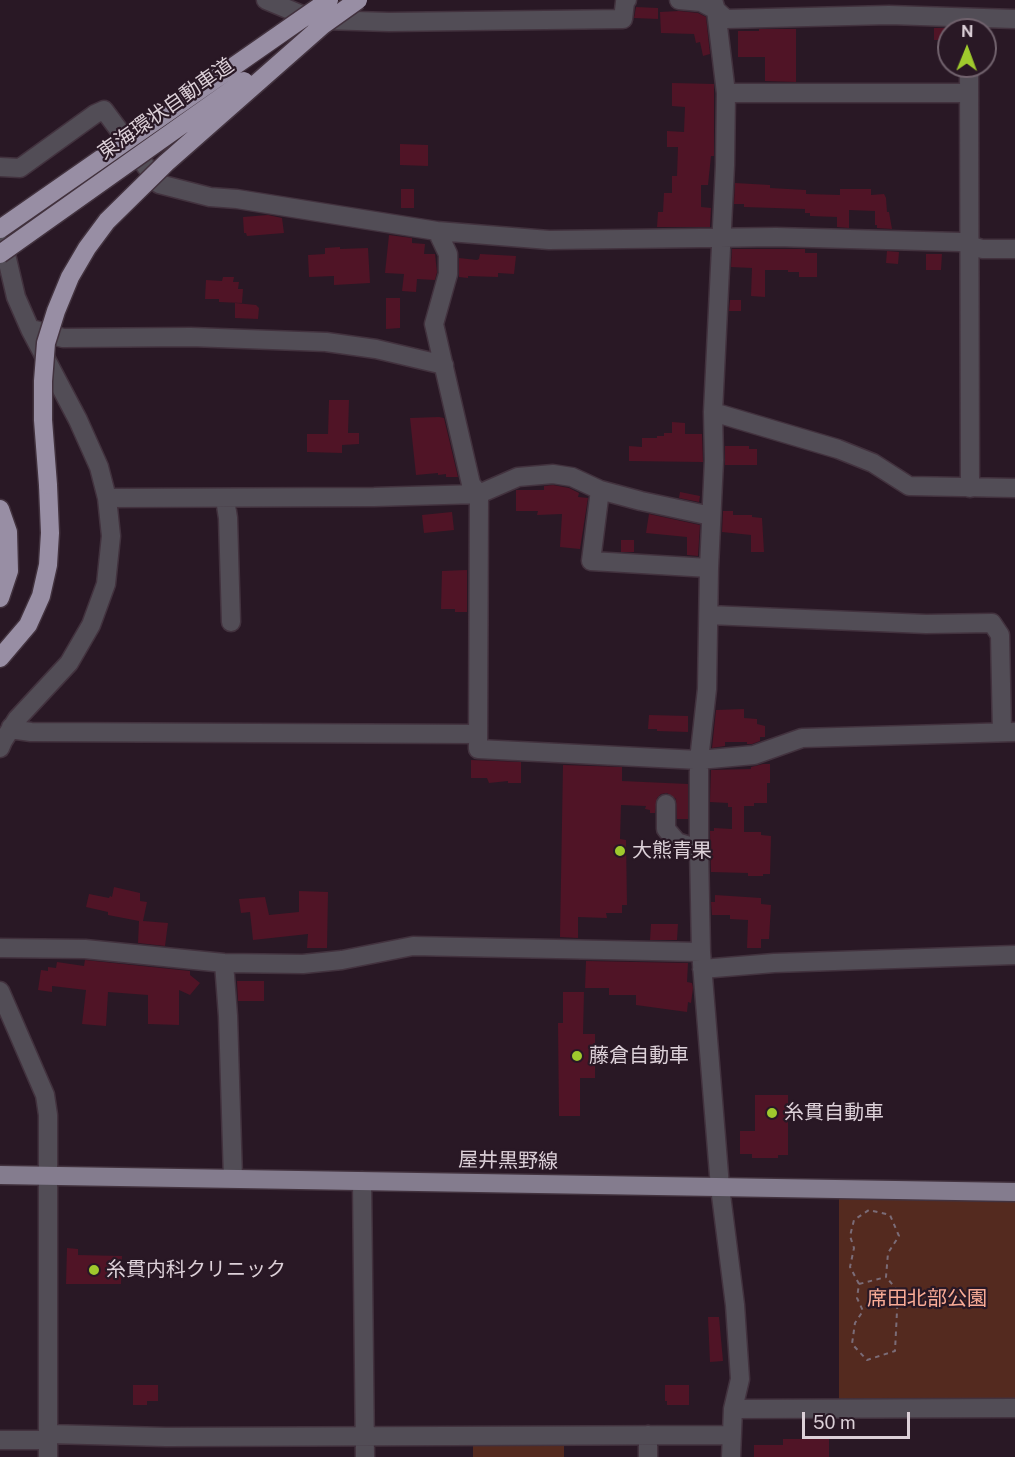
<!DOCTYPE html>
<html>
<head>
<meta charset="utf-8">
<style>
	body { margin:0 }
	#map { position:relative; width:1015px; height:1457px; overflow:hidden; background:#291825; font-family:"Public Sans",sans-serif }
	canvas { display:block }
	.north { position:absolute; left:937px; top:18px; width:60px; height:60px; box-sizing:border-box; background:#291825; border:2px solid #71626d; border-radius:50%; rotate:1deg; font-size:16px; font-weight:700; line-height:24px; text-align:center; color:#dcd0d8 }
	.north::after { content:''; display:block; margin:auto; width:21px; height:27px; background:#9fca2d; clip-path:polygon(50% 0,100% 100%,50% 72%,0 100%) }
	.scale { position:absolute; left:802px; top:1412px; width:108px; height:27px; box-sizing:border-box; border:3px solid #dcd0d8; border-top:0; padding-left:8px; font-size:18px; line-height:21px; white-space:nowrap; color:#dcd0d8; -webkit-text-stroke:4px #291825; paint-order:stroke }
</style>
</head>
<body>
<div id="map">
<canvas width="1015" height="1457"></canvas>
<div class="north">N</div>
<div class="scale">50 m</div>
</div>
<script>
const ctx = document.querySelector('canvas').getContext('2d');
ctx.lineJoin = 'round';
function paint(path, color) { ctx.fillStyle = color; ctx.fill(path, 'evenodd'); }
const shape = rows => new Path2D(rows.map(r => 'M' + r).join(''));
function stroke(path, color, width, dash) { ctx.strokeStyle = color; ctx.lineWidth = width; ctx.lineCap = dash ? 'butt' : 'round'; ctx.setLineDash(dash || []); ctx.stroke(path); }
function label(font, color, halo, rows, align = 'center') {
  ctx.font = font + ' "Public Sans","Noto Sans JP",sans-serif'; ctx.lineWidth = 4.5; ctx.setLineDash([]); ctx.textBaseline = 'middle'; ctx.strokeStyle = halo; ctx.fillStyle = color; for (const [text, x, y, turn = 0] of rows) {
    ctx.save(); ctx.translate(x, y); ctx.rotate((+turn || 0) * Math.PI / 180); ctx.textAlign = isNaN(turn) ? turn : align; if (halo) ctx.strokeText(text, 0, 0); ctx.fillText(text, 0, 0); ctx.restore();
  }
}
const green = shape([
	[839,1196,1015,1199,1015,1399,839,1400],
	[473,1444,564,1445,564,1457,473,1457]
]);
const building = shape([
	[636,7,658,8,658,19,634,18],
	[679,11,698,13,706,17,710,54,703,56,700,42,696,43,694,34,661,33,660,12],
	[934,28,951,28,949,30,949,40,934,40],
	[759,29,796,29,796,82,765,81,765,57,738,57,738,31,759,31],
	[672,83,714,84,714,156,711,156,708,185,701,185,701,207,711,208,710,227,657,227,658,212,663,212,664,193,672,193,672,176,677,176,678,147,667,147,667,131,684,132,685,107,672,106],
	[400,144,428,145,428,166,400,165],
	[735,183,770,185,770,188,806,190,806,194,840,195,840,189,871,189,871,195,884,194,886,198,887,212,889,212,892,229,877,228,877,225,875,225,875,211,849,210,849,228,837,227,837,217,810,216,810,213,805,213,805,209,744,207,744,204,734,204],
	[401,189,414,189,414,208,401,208],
	[268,215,282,218,284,233,247,236,246,233,244,233,243,217],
	[389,235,412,238,412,243,425,244,424,254,435,254,437,272,435,280,417,279,416,292,402,291,404,274,385,273],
	[340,247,340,249,368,248,370,283,334,285,334,276,309,277,308,255,325,254,325,248],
	[732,249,805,249,805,253,817,253,817,277,799,277,799,272,788,272,788,270,765,270,765,297,751,296,752,268,731,267],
	[887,251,899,252,898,264,886,263],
	[480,254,516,256,514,274,498,273,498,277,468,276,468,278,459,277,459,258,477,260,479,259],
	[926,254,942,254,941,270,926,270],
	[223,277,234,277,233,282,239,282,238,289,243,289,242,303,219,302,219,299,205,299,206,280,222,281],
	[386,298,400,298,400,328,386,329],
	[730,300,741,300,741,311,729,311],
	[235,303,256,305,259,308,258,319,235,318],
	[329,400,349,400,348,433,359,433,359,444,342,445,342,453,307,452,307,434,328,434],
	[439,417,444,418,458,477,446,477,446,474,438,475,438,473,416,475,410,418],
	[672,422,685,423,685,434,702,434,703,462,629,461,629,446,642,447,642,438,657,438,657,436,664,436,664,433,672,433],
	[725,446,749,446,749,449,757,449,757,465,725,465],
	[553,485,569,488,579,493,578,497,588,498,580,549,560,547,562,514,537,515,538,511,516,511,516,490,544,490,544,486],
	[680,492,700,496,699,502,679,498],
	[723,511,733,511,733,515,752,515,752,517,762,518,764,552,751,552,751,535,722,532],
	[452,512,454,530,424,533,422,515],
	[649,514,700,525,698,556,687,555,687,537,646,533],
	[621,540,634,540,634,552,621,552],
	[467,570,467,612,455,612,455,609,441,609,442,571],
	[744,709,744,718,757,719,757,724,765,726,765,737,760,737,760,741,752,744,747,744,747,742,725,742,725,746,712,748,716,710],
	[649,715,688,716,688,732,657,731,657,729,648,729],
	[471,760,521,762,521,783,508,783,508,781,489,783,487,778,471,778],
	[763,764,770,764,770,783,767,783,767,803,754,803,754,806,744,806,744,832,761,832,761,835,771,836,770,874,763,874,763,876,748,876,748,873,711,872,710,831,714,831,714,828,732,829,732,807,728,807,728,803,710,802,711,770,751,769,751,767],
	[563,765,622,767,622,781,688,784,688,819,677,819,676,799,667,793,661,794,657,798,655,813,650,813,650,810,645,809,646,806,621,805,620,839,626,840,627,905,622,905,622,913,606,913,607,918,578,917,578,938,560,937,560,936],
	[114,887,140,893,140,901,147,902,143,921,168,923,165,946,138,943,139,921,108,915,108,912,86,907,89,894,109,898,110,896,112,897],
	[299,891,328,892,327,948,307,948,308,934,253,940,250,912,241,913,239,899,265,897,269,915,299,912],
	[715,895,761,898,761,904,771,905,769,939,761,939,761,948,747,948,748,920,730,919,730,915,712,915,711,902,715,902],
	[651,924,678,924,677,940,650,940],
	[85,960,190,971,190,975,200,983,190,995,179,990,179,1025,148,1024,148,995,108,992,106,1026,82,1024,86,990,52,986,52,992,38,990,41,970,48,971,48,967,56,968,57,962,84,966],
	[586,961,688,963,687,982,692,983,693,988,691,1003,688,1002,687,1012,636,1005,636,995,609,995,609,988,585,988],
	[237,981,264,981,264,1001,238,1001],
	[563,992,584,992,583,1034,595,1034,595,1078,580,1078,580,1116,559,1116,558,1023,563,1023],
	[755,1095,788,1095,788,1155,778,1155,778,1158,752,1158,752,1154,740,1154,740,1131,755,1131],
	[67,1248,78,1249,78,1255,122,1256,121,1284,66,1284],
	[708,1317,719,1317,723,1361,710,1362],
	[133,1385,158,1385,158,1401,147,1401,147,1405,133,1405],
	[665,1385,689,1385,689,1405,667,1405,667,1401,665,1401],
	[783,1439,829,1439,829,1457,754,1457,754,1445,783,1445]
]);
const path = shape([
	[859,1284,886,1277,888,1253,899,1236,890,1215,869,1210,854,1220,850,1236,854,1248,850,1267,859,1284,857,1298,863,1311,855,1323,852,1344,867,1360,895,1351,898,1291,886,1277]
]);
const minor = shape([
	[266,0,302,15,323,20,389,22,623,19,625,2,627,0],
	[679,0,701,2,716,10,726,19,889,15,1015,19],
	[713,0,716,10,726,93,725,165,713,412,714,460,709,568,707,689,699,760,699,849,701,952,720,1187,735,1305,740,1379,733,1409,731,1457],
	[969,66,970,488],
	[726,93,969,93],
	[0,167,20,168,95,114,104,110,159,184,210,197,237,199,437,231,549,240,776,237,960,242,982,249,1015,249],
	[0,229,16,297,30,329,78,420,99,467,107,498,111,536,106,584,91,625,69,663,17,719,3,741,0,748],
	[437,231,448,254,448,274,434,324,471,484,479,494,478,749,699,760,754,755,802,738,1015,732],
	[35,330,63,338,191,337,326,342,376,349,444,365],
	[713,412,838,449,873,463,909,486,1015,488],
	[600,490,641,501,711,516],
	[107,498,374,497,479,494,518,477,553,474,572,477,600,490,591,561,709,568],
	[225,499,228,518,231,622],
	[709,615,926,624,992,623,1000,635,1002,732],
	[11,727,17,730,31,732,478,734],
	[666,804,666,829,677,842,699,849],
	[0,948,85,949,224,963,303,964,342,960,413,946,701,952],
	[224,963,228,1016,233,1178],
	[702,969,774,963,1015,955],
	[0,991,45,1095,48,1115,48,1457],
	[362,1181,365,1457],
	[733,1409,1015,1408],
	[48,1434,166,1437,731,1435],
	[0,1440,48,1440],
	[648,1457,648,1435]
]);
const major = shape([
	[0,1175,1015,1192]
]);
const highway = shape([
	[0,509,8,532,9,571,0,598],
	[0,658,28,625,41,596,48,565,50,533,48,485]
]);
const highwayBridge = shape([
	[316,30,358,0],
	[0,229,329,0],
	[0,254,244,81],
	[48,485,43,420,43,381,46,343,56,311,70,277,87,248,107,221,166,163,324,24]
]);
const markers = [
	[620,851,6,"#9fca2d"],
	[577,1056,6,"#9fca2d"],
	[772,1113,6,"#9fca2d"],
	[94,1270,6,"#9fca2d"]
];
const streetNames = [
	["東海環状自動車道",166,109,-35],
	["屋井黒野線",508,1161,1]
];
const poiNames = [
	["大熊青果",632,851],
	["藤倉自動車",589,1056],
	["糸貫自動車",784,1113],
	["糸貫内科クリニック",106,1270]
];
const parkNames = [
	["席田北部公園",927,1299]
];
paint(green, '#542a1f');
paint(building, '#501426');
stroke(minor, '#42323e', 21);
stroke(major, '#42323e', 21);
stroke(highway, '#42323e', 21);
stroke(path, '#7b6c77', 2, [4.5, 4.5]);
stroke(minor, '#524d56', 18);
stroke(major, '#847c8e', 18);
stroke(highway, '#988ea4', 18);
stroke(highwayBridge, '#42323e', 21, []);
stroke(highwayBridge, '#988ea4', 18);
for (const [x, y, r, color] of markers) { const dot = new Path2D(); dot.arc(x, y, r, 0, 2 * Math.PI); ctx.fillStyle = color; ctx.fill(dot); stroke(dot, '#291825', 2); }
label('20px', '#dcd0d8', '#291825', streetNames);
label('20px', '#dcd0d8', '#291825', poiNames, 'left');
label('20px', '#f9ab96', '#291825', parkNames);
</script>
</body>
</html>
